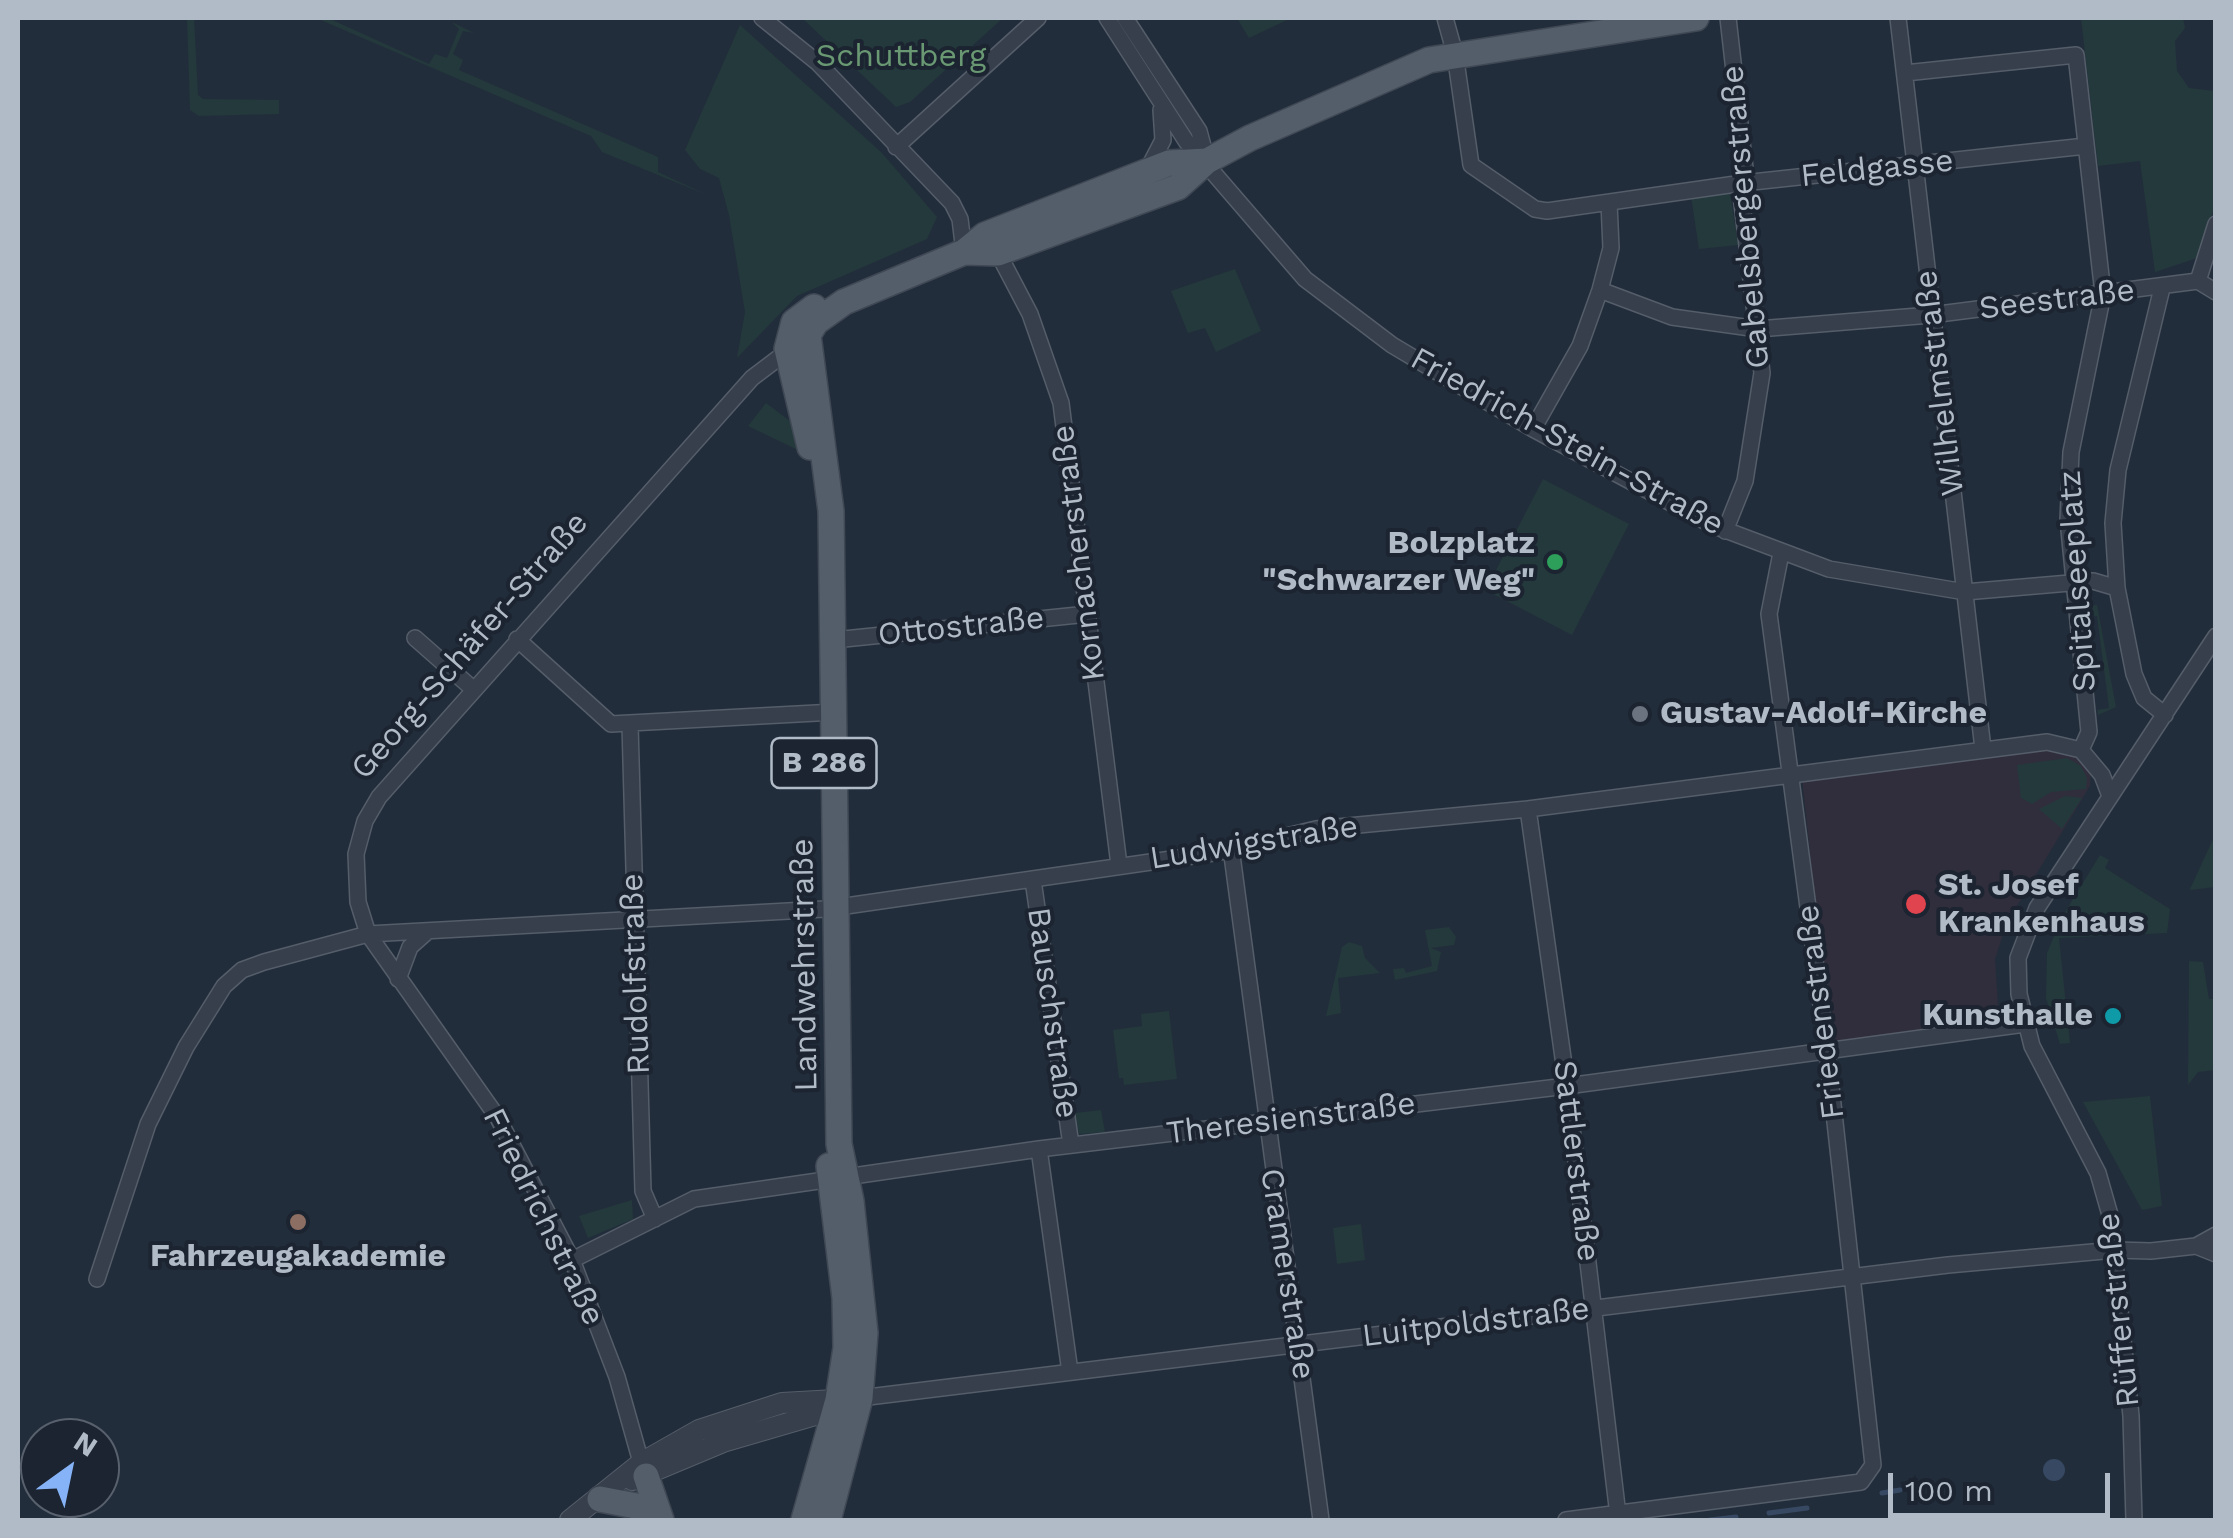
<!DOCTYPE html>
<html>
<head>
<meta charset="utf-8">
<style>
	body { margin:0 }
	#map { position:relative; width:2233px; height:1538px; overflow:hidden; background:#222d3b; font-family:"Work Sans",sans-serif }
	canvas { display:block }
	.frame { position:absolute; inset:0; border:20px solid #b1bac7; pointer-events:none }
	.north { position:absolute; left:20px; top:1418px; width:100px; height:100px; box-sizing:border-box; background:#1b2430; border:2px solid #57606c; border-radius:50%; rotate:33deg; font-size:28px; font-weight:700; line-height:40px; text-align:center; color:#b1bac7 }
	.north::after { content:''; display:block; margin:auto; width:35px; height:45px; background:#86b2f7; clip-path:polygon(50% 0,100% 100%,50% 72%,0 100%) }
	.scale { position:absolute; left:1888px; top:1473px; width:222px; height:45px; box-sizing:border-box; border:5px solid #b1bac7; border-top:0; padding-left:12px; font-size:30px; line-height:35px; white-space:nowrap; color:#b1bac7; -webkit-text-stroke:8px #1b2430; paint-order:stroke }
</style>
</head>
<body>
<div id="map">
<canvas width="2233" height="1538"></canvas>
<div class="frame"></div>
<div class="north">N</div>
<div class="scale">100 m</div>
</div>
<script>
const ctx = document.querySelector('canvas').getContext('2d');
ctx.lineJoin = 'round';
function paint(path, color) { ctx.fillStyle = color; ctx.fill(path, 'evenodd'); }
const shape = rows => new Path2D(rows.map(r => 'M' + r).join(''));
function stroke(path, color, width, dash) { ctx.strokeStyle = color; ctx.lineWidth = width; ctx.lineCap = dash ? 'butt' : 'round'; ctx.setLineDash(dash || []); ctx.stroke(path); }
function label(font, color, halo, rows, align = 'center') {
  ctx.font = font + ' "Work Sans",sans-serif'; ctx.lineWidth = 8; ctx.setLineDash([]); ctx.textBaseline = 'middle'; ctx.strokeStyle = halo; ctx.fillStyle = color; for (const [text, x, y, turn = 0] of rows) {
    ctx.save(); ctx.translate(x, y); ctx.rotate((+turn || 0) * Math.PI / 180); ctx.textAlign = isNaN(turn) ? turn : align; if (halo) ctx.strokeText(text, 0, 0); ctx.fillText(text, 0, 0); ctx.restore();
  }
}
const medical = shape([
	[2064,747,2091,766,2090,786,2007,922,1995,959,1999,1022,1831,1045,1802,778]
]);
const green = shape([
	[187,18,194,18,198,95,203,99,279,100,279,114,199,116,190,110],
	[316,18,328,18,429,64,435,54,447,58,459,29,452,22,474,33,463,31,453,54,463,60,459,70,658,157,658,172,707,195,602,152,591,136],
	[802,18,1003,18,910,102,896,107],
	[1237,18,1291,18,1249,38],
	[2081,18,2183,18,2185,28,2175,41,2177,71,2189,88,2215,91,2215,206,2197,258,2155,272,2140,161,2098,166],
	[740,25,882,153,937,217,927,239,797,296,737,358,745,312,729,215,719,178,700,169,685,150],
	[1730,193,1738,245,1699,249,1691,196],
	[1235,269,1261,331,1216,352,1205,328,1188,333,1171,291],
	[766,403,798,427,804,453,748,426],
	[1543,479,1629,524,1572,635,1476,585,1484,570,1494,574],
	[2097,605,2116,707,2098,715,2097,710,2109,708,2097,616,2085,616,2085,606],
	[2067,758,2081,766,2087,778,2086,789,2051,792,2032,804,2021,798,2017,765],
	[2065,796,2082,798,2062,829,2039,809],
	[2215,835,2215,887,2190,890,2190,889],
	[2100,855,2109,860,2105,868,2170,909,2167,933,2059,938,2070,1043,2060,1044,2046,998,2047,953,2062,917],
	[1449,927,1456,937,1454,945,1431,948,1441,952,1437,971,1395,980,1393,969,1404,968,1406,973,1432,966,1425,930],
	[1349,942,1362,946,1365,958,1380,973,1338,978,1341,1013,1326,1016,1342,947],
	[2189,961,2203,962,2209,999,2215,999,2216,1070,2198,1072,2188,1085],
	[1169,1011,1177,1079,1124,1085,1123,1078,1119,1078,1113,1030,1142,1026,1141,1014],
	[2150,1096,2162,1206,2142,1210,2083,1102],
	[1101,1110,1105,1132,1079,1134,1075,1113],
	[632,1200,633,1219,588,1238,579,1216],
	[1361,1224,1365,1260,1337,1264,1333,1228]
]);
const water = shape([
	'2043 1470a11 11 0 1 1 22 0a11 11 0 1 1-22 0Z'
]);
const stream = shape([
	[1882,1493,1900,1490],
	[1769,1513,1807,1508],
	[1710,1520,1736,1517]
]);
const minor = shape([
	[762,18,818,63,952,203,960,219,964,252],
	[1107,18,1186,141,1305,279,1392,345,1533,429,1712,525,1829,569,1965,592,2093,581,2117,588],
	[1125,18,1199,131,1207,161],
	[1445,18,1455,54,1471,165,1535,209,1547,211,1743,183,2086,146],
	[1898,18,1983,749],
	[1905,73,2076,55,2103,294,2071,452,2068,520,2089,732,2081,750],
	[896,147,1038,18],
	[1149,167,1163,140,1161,110],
	[998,253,1030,314,1061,403,1119,865],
	[2198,281,2216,224],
	[2162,288,2118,470,2113,523,2117,588,2134,674,2144,698,2165,715],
	[1600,290,1672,317,1758,329,1931,315,2198,281,2216,292],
	[1533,429,1580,346,1600,290,1611,248,1609,203],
	[1725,531,1745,481,1762,373,1741,195,1745,168,1728,18],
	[415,638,473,689],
	[517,639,611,724,835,712],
	[834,640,1088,614],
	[630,725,643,1191,655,1219],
	[1528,809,1567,1086,1618,1515],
	[1231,848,1321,1520],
	[1033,880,1071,1145],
	[398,979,410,947,428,931],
	[1039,1149,1070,1372],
	[2196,1246,2216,1254],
	[572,1260,694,1199,1039,1149,1567,1086,2025,1024],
	[97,1279,148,1124,186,1047,224,986,242,970,264,962,368,934,825,909,1220,852,1316,829,1528,809,2047,742,2081,750,2102,775,2110,796],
	[860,1398,1948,1265,2115,1250,2151,1251,2196,1246,2216,1235],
	[644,1473,617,1377,572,1260,498,1118,368,934,358,902,356,854,365,821,379,797,752,378,793,347],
	[1566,1520,1861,1482,1873,1465,1827,1050,1769,614,1781,553],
	[2134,1520,2131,1416,2110,1215,2098,1173,2032,1046,2019,994,2018,958,2037,908,2216,636]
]);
const tertiary = shape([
	[632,1480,723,1442,812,1416,837,1400],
	[570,1520,641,1463,699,1430,782,1403,853,1399]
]);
const primary = shape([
	[964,252,998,253,1178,187,1207,161,1250,138,1429,60,1696,18],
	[810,447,787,349,794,322,814,307],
	[646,1476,661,1520],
	[600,1499,636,1506,655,1520],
	[804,1520,838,1400,846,1348,845,1298,829,1166],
	[828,1520,860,1398,865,1333,851,1201,839,1144,831,511,808,335,816,322,844,302,964,252,985,235,1169,163,1207,161]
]);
const markers = [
	[1555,562,10,"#2e9e5b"],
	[1640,714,10,"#6b7280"],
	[1916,904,12,"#e0444e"],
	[2113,1016,10,"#0f9aa8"],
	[298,1222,10,"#8d6e63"]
];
const shields = [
	[824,763,105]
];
const shieldNames = [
	["B 286",824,763]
];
const parkNames = [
	["Schuttberg",901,57]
];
const streetNames = [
	["Feldgasse",1877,169,-6],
	["Gabelsbergerstraße",1746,217,-95],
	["Seestraße",2057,300,-7],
	["Wilhelmstraße",1940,383,-97],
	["Friedrich-Stein-Straße",1567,442,29],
	["Kornacherstraße",1079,553,-97],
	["Spitalseeplatz",2078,581,-94],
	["Ottostraße",961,627,-6],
	["Georg-Schäfer-Straße",470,646,-49],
	["Ludwigstraße",1254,843,-9],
	["Landwehrstraße",805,965,-91],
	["Rudolfstraße",636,974,-92],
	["Friedenstraße",1821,1012,-97],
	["Bauschstraße",1052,1013,82],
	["Theresienstraße",1291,1119,-7],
	["Sattlerstraße",1576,1161,83],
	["Friedrichstraße",543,1217,64],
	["Cramerstraße",1287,1274,81],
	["Rüfferstraße",2119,1310,-96],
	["Luitpoldstraße",1476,1323,-7]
];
const poiNames = [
	["Bolzplatz",1535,544],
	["\"Schwarzer Weg\"",1535,581],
	["Gustav-Adolf-Kirche",1660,714,"left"],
	["St. Josef",1938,886,"left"],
	["Krankenhaus",1938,923,"left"],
	["Kunsthalle",2093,1016],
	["Fahrzeugakademie",298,1257,"center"]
];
paint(medical, '#302e3c');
paint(green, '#24393c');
paint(water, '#364862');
stroke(stream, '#364862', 5);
stroke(minor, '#545d69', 18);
stroke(tertiary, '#545d69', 22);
stroke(primary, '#3f4854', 28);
stroke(minor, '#363f4b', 15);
stroke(tertiary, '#363f4b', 20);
stroke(primary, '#545e6b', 25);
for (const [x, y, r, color] of markers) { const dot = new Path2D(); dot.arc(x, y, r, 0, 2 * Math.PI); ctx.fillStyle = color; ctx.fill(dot); stroke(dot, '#1b2430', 4); }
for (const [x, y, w] of shields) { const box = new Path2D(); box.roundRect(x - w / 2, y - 25, w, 50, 8); ctx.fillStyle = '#1b2430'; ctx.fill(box); stroke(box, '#b1bac7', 2.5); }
label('bold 30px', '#b1bac7', null, shieldNames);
label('32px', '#699873', '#1b2430', parkNames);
label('32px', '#b1bac7', '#1b2430', streetNames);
label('bold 32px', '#b1bac7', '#1b2430', poiNames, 'right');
</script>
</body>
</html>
